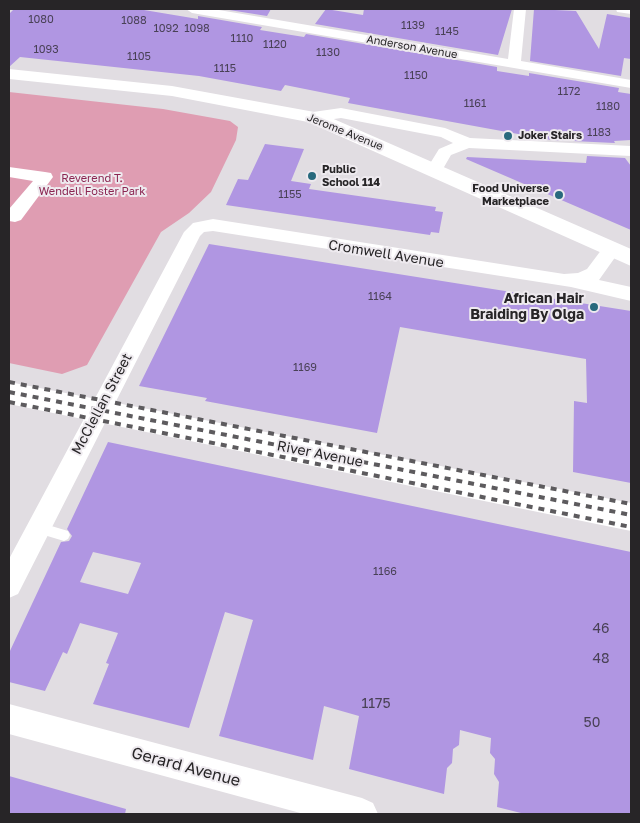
<!DOCTYPE html>
<html>
<head>
<meta charset="utf-8">
<style>
	body { margin:0 }
	#map { position:relative; width:640px; height:823px; overflow:hidden; background:#e1dde2; font-family:"Golos Text",sans-serif }
	canvas { display:block }
	.frame { position:absolute; inset:0; border:10px solid #272527; pointer-events:none }
</style>
</head>
<body>
<div id="map">
<canvas width="640" height="823"></canvas>
<div class="frame"></div>
</div>
<script>
const ctx = document.querySelector('canvas').getContext('2d');
ctx.lineJoin = 'round';
function paint(path, color) { ctx.fillStyle = color; ctx.fill(path, 'evenodd'); }
const shape = rows => new Path2D(rows.map(r => 'M' + r).join(''));
function stroke(path, color, width, dash) { ctx.strokeStyle = color; ctx.lineWidth = width; ctx.lineCap = dash ? 'butt' : 'round'; ctx.setLineDash(dash || []); ctx.stroke(path); }
function label(font, color, halo, rows, align = 'center') {
  ctx.font = font + ' "Golos Text",sans-serif'; ctx.lineWidth = 4; ctx.setLineDash([]); ctx.textBaseline = 'middle'; ctx.strokeStyle = halo; ctx.fillStyle = color; for (const [text, x, y, turn = 0] of rows) {
    ctx.save(); ctx.translate(x, y); ctx.rotate((+turn || 0) * Math.PI / 180); ctx.textAlign = isNaN(turn) ? turn : align; if (halo) ctx.strokeText(text, 0, 0); ctx.fillText(text, 0, 0); ctx.restore();
  }
}
const green = shape([
	[9,92,163,109,230,121,238,127,236,140,211,192,189,213,161,232,87,365,62,374,9,363]
]);
const building = shape([
	[14,9,138,9,198,19,198,16,262,27,260,30,304,37,306,34,497,67,497,71,529,76,529,73,619,88,618,92,631,94,631,140,614,141,615,143,551,140,348,103,350,98,285,85,281,91,199,76,20,57,9,67,9,14],
	[223,9,271,9,267,16],
	[326,9,363,15,364,9,512,9,498,55,315,24],
	[534,9,576,11,599,49,607,14,631,18,631,59,624,58,621,76,530,61],
	[265,144,304,149,291,181,311,184,309,189,436,207,435,211,443,212,439,233,431,232,430,235,226,205,238,179,248,180],
	[587,156,625,158,631,166,631,230,466,159,467,157,586,163],
	[209,244,631,311,631,483,573,472,574,401,587,403,586,359,400,327,377,433,205,401,207,398,139,386],
	[108,442,631,552,631,814,525,814,497,807,499,782,494,774,495,759,490,753,491,738,460,730,459,745,453,749,452,763,447,768,444,794,349,769,359,716,324,706,313,760,219,736,253,620,225,612,189,728,93,704,109,664,106,663,118,633,80,623,67,654,63,652,45,691,9,682,9,653,61,542,69,541,72,536,67,529],
	[93,552,141,563,128,594,80,582],
	[9,776,126,809,125,814,9,814]
]);
const lane = shape([
	[38,522,68,531,70,535,68,539,64,541,34,532,32,528,34,524,38,522]
]);
const street = shape([
	[186,9,213,9,508,59,514,9,526,9,521,61,631,80,631,88,192,13,186,9],
	[616,9,631,9,631,14,617,12,616,9],
	[341,108,445,128,470,138,631,146,631,156,469,148,451,155,440,174,434,175,428,174,426,170,439,149,453,143,441,137,341,118,313,122,305,117,313,112,341,108],
	[9,167,45,172,51,173,53,177,21,220,15,222,9,221,9,209,33,181,9,177,9,167],
	[213,219,564,274,578,273,587,269,605,245,612,243,619,245,621,249,599,280,631,287,631,301,571,287,213,231,204,232,200,236,18,594,9,598,9,559,184,232,193,223,213,219],
	[9,704,362,798,373,803,378,814,304,814,9,734,9,704]
]);
const secondary = shape([
	[9,69,172,86,320,113,631,249,631,266,308,122,172,96,9,79,9,69],
	[9,382,631,503,631,531,9,404,9,382]
]);
const rail = shape([
	[9,382,631,504],
	[9,392,631,515],
	[9,402,631,527]
]);
const markers = [
	[508,136,5,"#28697d"],
	[312,176,5,"#28697d"],
	[559,195,5,"#28697d"],
	[594,307,5,"#28697d"]
];
const numberNames = [
	["1080",41,20],
	["1088",134,21],
	["1139",413,26],
	["1092",166,29],
	["1098",197,29],
	["1145",447,32],
	["1110",242,39],
	["1120",275,45],
	["1093",46,50],
	["1130",328,53],
	["1105",139,57],
	["1115",225,69],
	["1150",416,76],
	["1172",569,92],
	["1161",475,104],
	["1180",608,107],
	["1183",599,133],
	["1155",290,195],
	["1164",380,297],
	["1169",305,368],
	["1166",385,572]
];
const farStreetnames = [
	["Anderson Avenue",412,47,10],
	["Jerome Avenue",345,132,22]
];
const farPoinames = [
	["Joker Stairs",518,136],
	["Public",322,170],
	["School 114",322,183],
	["Food Universe",549,189,"right"],
	["Marketplace",549,202,"right"]
];
const farParknames = [
	["Reverend T.",92,179],
	["Wendell Foster Park",92,192]
];
const streetNames = [
	["Cromwell Avenue",386,254,9],
	["McClellan Street",102,404,-62],
	["River Avenue",320,454,11]
];
const poiNames = [
	["African Hair",584,299],
	["Braiding By Olga",584,315]
];
const nearNumbernames = [
	["46",601,629],
	["48",601,659],
	["1175",376,704],
	["50",592,723]
];
const nearStreetnames = [
	["Gerard Avenue",186,767,15]
];
paint(green, '#df9db2');
paint(building, '#b096e2');
paint(lane, '#fff');
paint(street, '#fff');
paint(secondary, '#fff');
stroke(rail, '#5d5b5e', 4, [6, 6]);
for (const [x, y, r, color] of markers) { const dot = new Path2D(); dot.arc(x, y, r, 0, 2 * Math.PI); ctx.fillStyle = color; ctx.fill(dot); stroke(dot, '#eeeaef', 2); }
label('11px', '#494156', null, numberNames);
label('11px', '#272527', '#eeeaef', farStreetnames);
label('bold 11px', '#272527', '#eeeaef', farPoinames, 'left');
label('11px', '#8b2652', '#eeeaef', farParknames);
label('14px', '#272527', '#eeeaef', streetNames);
label('bold 14px', '#272527', '#eeeaef', poiNames, 'right');
label('14px', '#494156', null, nearNumbernames);
label('16px', '#272527', '#eeeaef', nearStreetnames);
</script>
</body>
</html>
